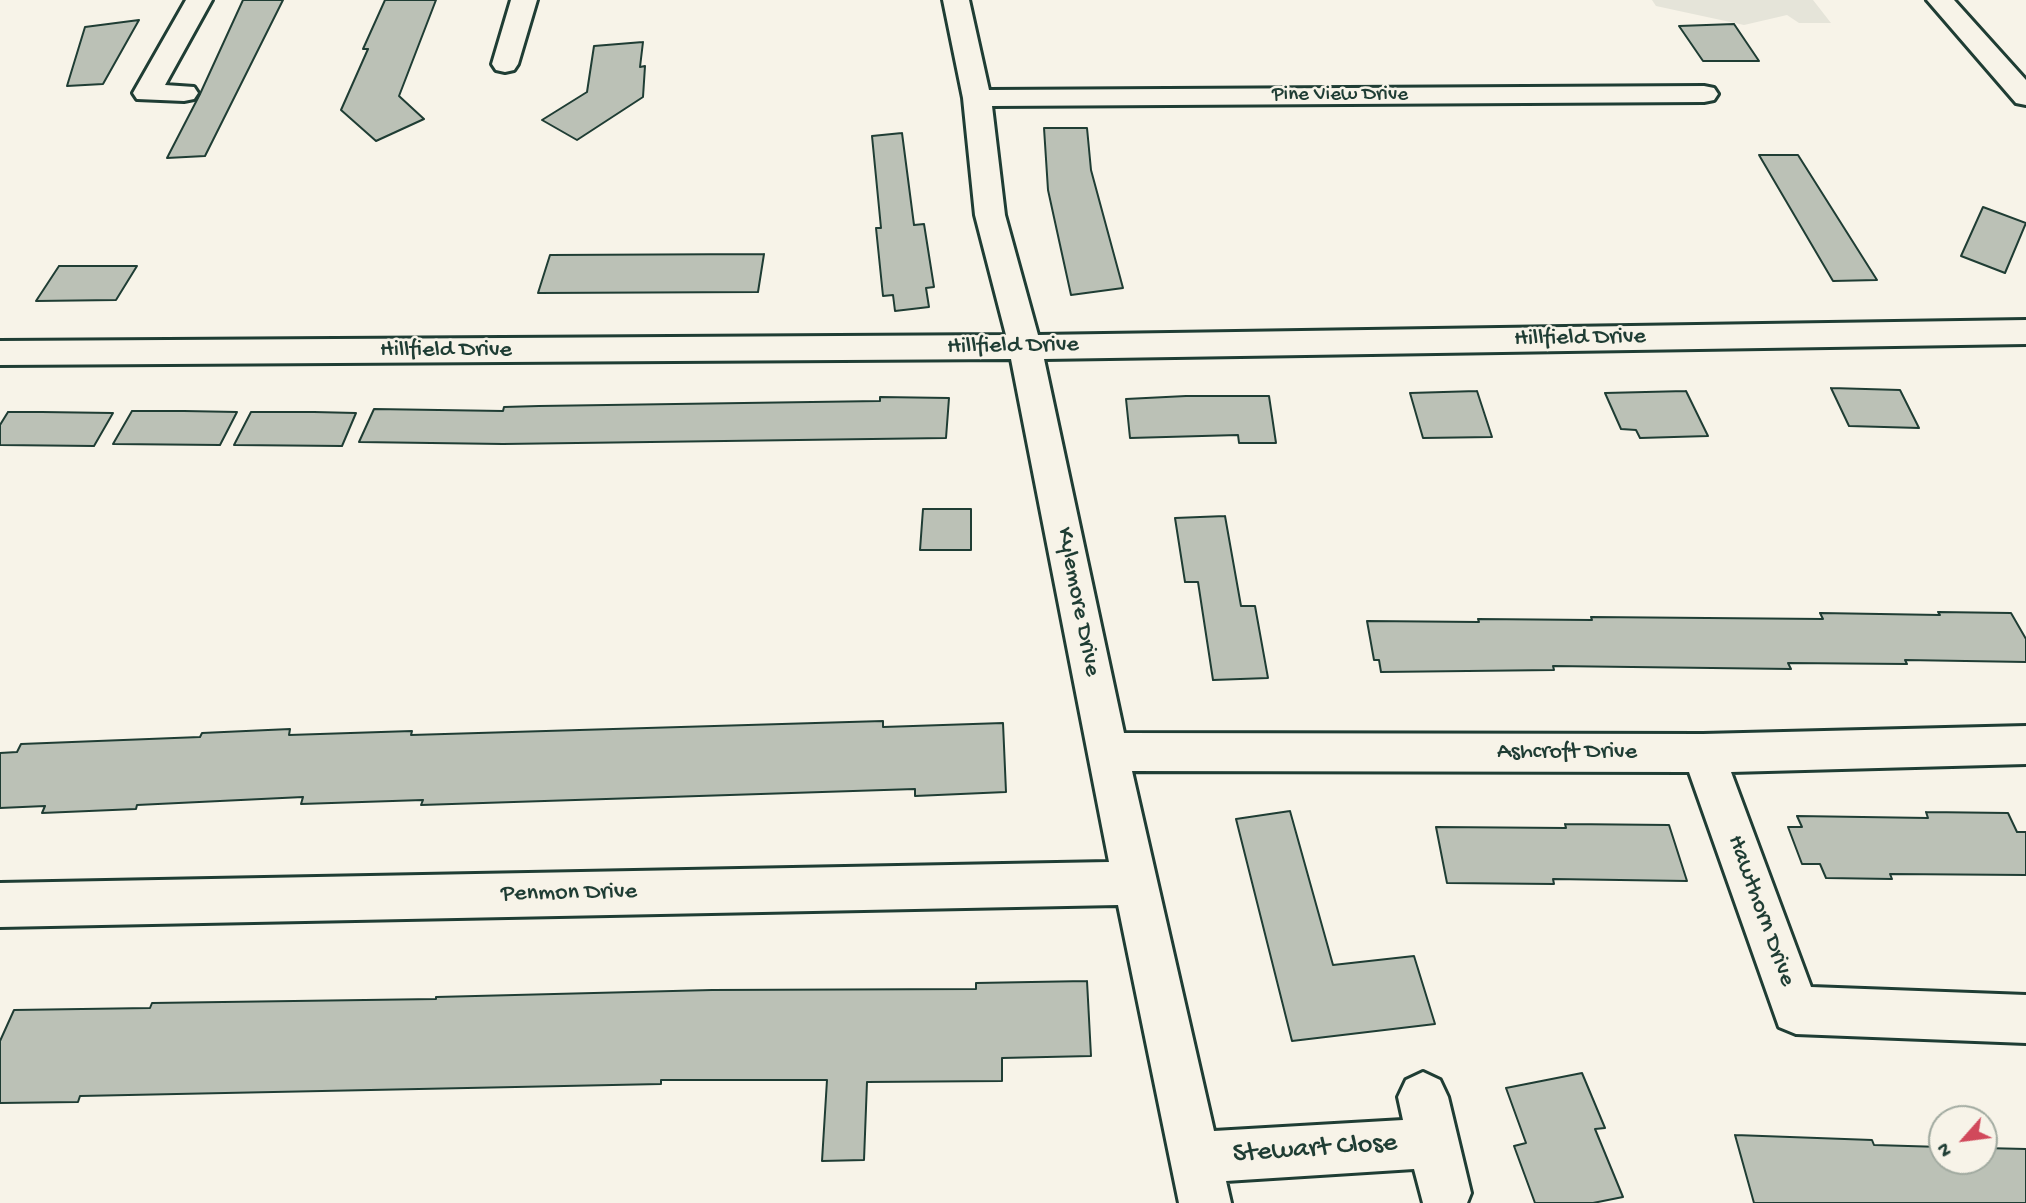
<!DOCTYPE html>
<html>
<head>
<meta charset="utf-8">
<style>
	body { margin:0 }
	#map { position:relative; width:2026px; height:1203px; overflow:hidden; background:#f7f3e8; font-family:"Gochi Hand",sans-serif }
	canvas { display:block }
	.north { position:absolute; left:1928px; top:1105px; width:70px; height:70px; box-sizing:border-box; background:#f7f3e8; border:2px solid #a1aaa0; border-radius:50%; rotate:242deg; font-size:19px; font-weight:700; line-height:28px; text-align:center; color:#1f3d34 }
	.north::after { content:''; display:block; margin:auto; width:24px; height:32px; background:#d1495b; clip-path:polygon(50% 0,100% 100%,50% 72%,0 100%) }
</style>
</head>
<body>
<div id="map">
<canvas width="2026" height="1203"></canvas>
<div class="north">N</div>
</div>
<script>
const ctx = document.querySelector('canvas').getContext('2d');
ctx.lineJoin = 'round';
function paint(path, color) { ctx.fillStyle = color; ctx.fill(path, 'evenodd'); }
const shape = rows => new Path2D(rows.map(r => 'M' + r).join(''));
function stroke(path, color, width, dash) { ctx.strokeStyle = color; ctx.lineWidth = width; ctx.lineCap = dash ? 'butt' : 'round'; ctx.setLineDash(dash || []); ctx.stroke(path); }
function label(font, color, halo, rows, align = 'center') {
  ctx.font = font + ' "Gochi Hand",sans-serif'; ctx.lineWidth = 5; ctx.setLineDash([]); ctx.textBaseline = 'middle'; ctx.strokeStyle = halo; ctx.fillStyle = color; for (const [text, x, y, turn = 0] of rows) {
    ctx.save(); ctx.translate(x, y); ctx.rotate((+turn || 0) * Math.PI / 180); ctx.textAlign = isNaN(turn) ? turn : align; if (halo) ctx.strokeText(text, 0, 0); ctx.fillText(text, 0, 0); ctx.restore();
  }
}
const built = shape([
	[1652,0,1813,0,1831,23,1799,23,1787,15,1744,25,1656,6]
]);
const building = shape([
	[243,0,283,0,205,156,167,158,200,94,243,0],
	[385,0,436,0,399,96,424,119,376,141,341,110,368,49,363,49,385,0],
	[139,20,103,84,67,86,85,27,139,20],
	[1734,24,1759,61,1703,61,1679,26,1734,24],
	[643,42,640,67,645,66,643,97,577,140,542,120,587,92,594,46,643,42],
	[1044,128,1087,128,1091,170,1123,288,1071,295,1048,190,1044,128],
	[902,133,914,225,924,224,934,287,926,288,929,307,895,311,893,295,883,296,876,228,881,228,872,136,902,133],
	[1759,155,1798,155,1877,280,1833,281,1759,155],
	[1983,207,2026,223,2005,273,1961,256,1983,207],
	[764,254,758,292,538,293,550,255,764,254],
	[59,266,137,266,116,300,36,301,59,266],
	[1831,388,1900,390,1919,428,1849,426,1831,388],
	[1477,391,1492,437,1423,438,1410,393,1477,391],
	[1686,391,1708,436,1640,438,1636,430,1621,429,1605,393,1686,391],
	[1186,396,1269,396,1276,443,1239,443,1238,435,1130,438,1126,399,1186,396],
	[880,397,949,398,946,438,503,444,359,442,374,409,503,411,504,407,539,406,880,401,880,397],
	[132,411,184,411,237,412,220,445,113,444,132,411],
	[8,412,42,412,113,413,94,446,0,445,0,425,8,412],
	[251,412,314,412,356,413,342,446,234,445,251,412],
	[923,509,971,509,971,550,920,550,923,509],
	[1225,516,1241,606,1255,606,1268,678,1213,680,1198,582,1185,582,1175,518,1225,516],
	[1938,612,2011,613,2026,639,2026,662,1905,660,1907,664,1788,663,1791,669,1553,666,1554,670,1381,672,1379,660,1374,660,1367,621,1479,622,1478,619,1592,620,1591,617,1823,619,1820,613,1940,615,1938,612],
	[883,721,883,727,1003,723,1006,792,915,796,915,789,421,805,423,800,301,804,303,797,137,805,136,809,42,813,45,806,0,808,0,753,17,752,21,744,200,737,202,733,290,729,289,735,412,731,411,735,883,721],
	[1290,811,1333,965,1414,956,1435,1024,1292,1041,1236,819,1290,811],
	[1926,812,2008,813,2017,832,2026,832,2026,875,1890,874,1892,879,1826,878,1820,864,1802,864,1788,827,1802,827,1797,816,1928,818,1926,812],
	[1565,824,1669,825,1687,881,1553,879,1554,884,1447,883,1436,827,1566,828,1565,824],
	[1087,981,1091,1056,1002,1058,1002,1081,867,1082,864,1160,822,1161,827,1080,661,1080,661,1084,80,1096,78,1102,0,1103,0,1041,14,1010,150,1008,152,1003,436,999,436,997,712,990,976,989,976,983,1087,981],
	[1582,1073,1605,1128,1595,1129,1623,1197,1593,1203,1535,1203,1514,1146,1526,1143,1506,1088,1582,1073],
	[1735,1135,1872,1140,1874,1145,1942,1147,1942,1161,1984,1161,1984,1148,2026,1149,2026,1203,1754,1203,1735,1135]
]);
const minor = shape([
	[186,0,212,0,165,85,194,87,198,93,194,99,184,101,137,99,133,93,186,0],
	[511,0,537,0,518,64,514,70,505,72,496,70,492,64,511,0],
	[943,0,969,0,989,90,1704,86,1714,88,1718,94,1714,100,1704,102,992,106,1005,215,1038,335,2026,320,2026,344,1044,359,1124,733,1703,734,2026,726,2026,764,1731,772,1811,987,2026,995,2026,1043,1796,1034,1779,1027,1689,772,1132,771,1214,1131,1403,1120,1398,1097,1406,1080,1423,1072,1440,1080,1448,1097,1471,1193,1467,1203,1423,1203,1414,1169,1226,1181,1231,1203,1179,1203,1118,905,0,927,0,883,1109,862,1011,359,0,365,0,341,1006,335,975,215,963,98,943,0],
	[1927,0,1954,0,2026,80,2026,105,2016,103,1927,0]
]);
const farStreetnames = [
	["Pine View Drive",1340,96]
];
const streetNames = [
	["Hillfield Drive",1580,339,-1],
	["Hillfield Drive",1013,347,-1],
	["Hillfield Drive",446,351],
	["Kylemore Drive",1077,602,79],
	["Ashcroft Drive",1567,753],
	["Penmon Drive",569,894,-1],
	["Hawthorn Drive",1760,911,70]
];
const nearStreetnames = [
	["Stewart Close",1315,1150,-4]
];
paint(built, '#e5e4d9');
paint(building, '#bbc1b6');
stroke(building, '#1f3d34', 2);
stroke(minor, '#1f3d34', 6);
paint(minor, '#f7f3e8');
label('21px', '#1f3d34', '#f7f3e8', farStreetnames);
label('24px', '#1f3d34', '#f7f3e8', streetNames);
label('28px', '#1f3d34', '#f7f3e8', nearStreetnames);
</script>
</body>
</html>
